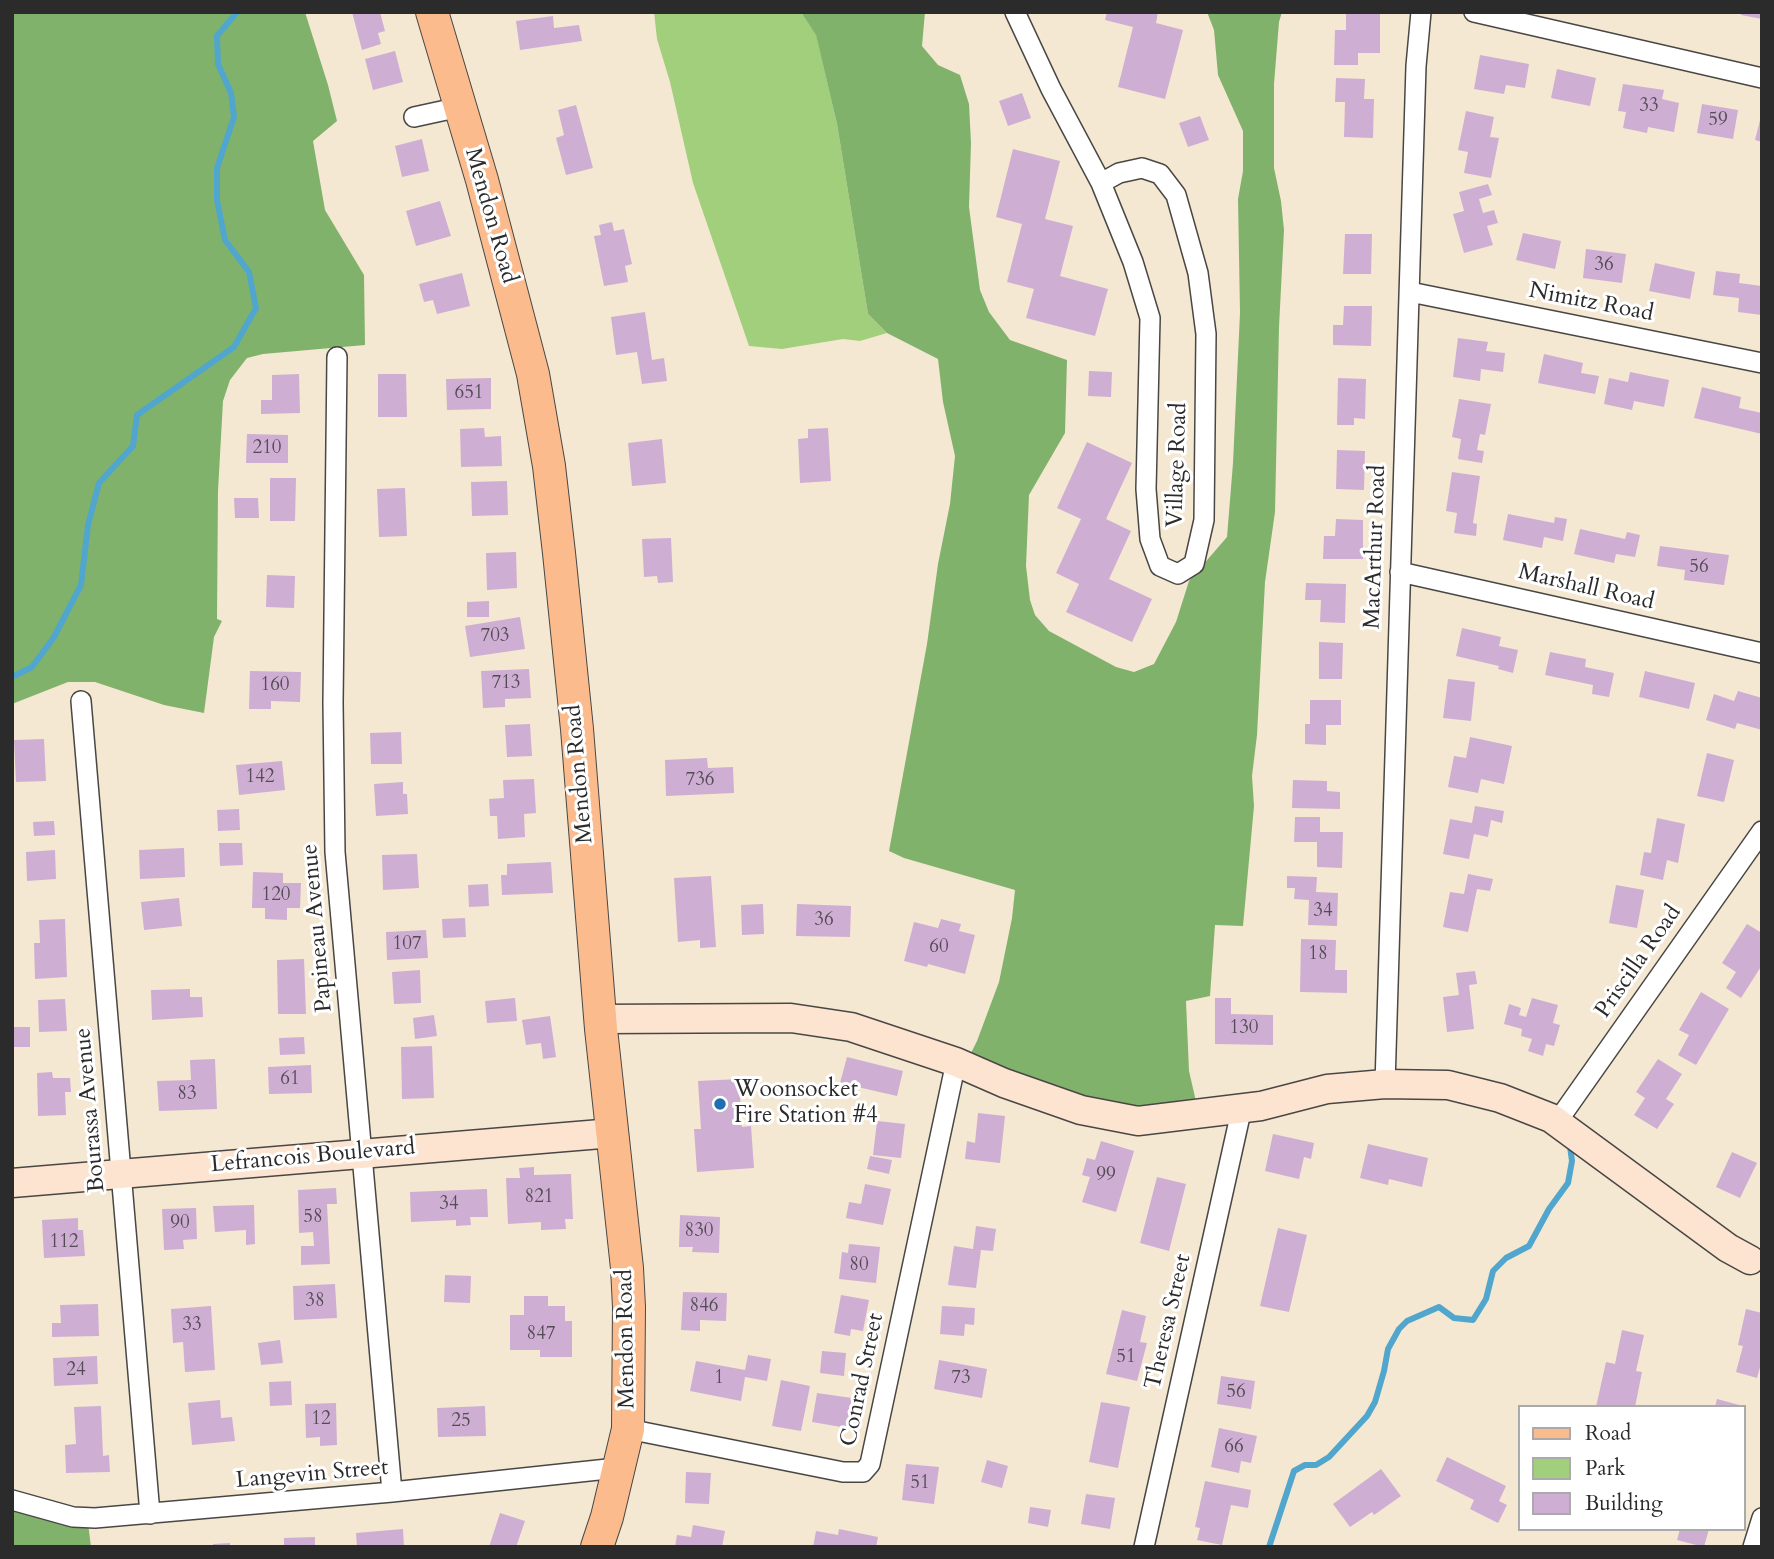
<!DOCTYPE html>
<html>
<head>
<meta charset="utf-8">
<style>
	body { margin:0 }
	#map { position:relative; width:1774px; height:1559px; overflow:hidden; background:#f5e8d2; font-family:Cardo,serif }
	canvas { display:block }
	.frame { position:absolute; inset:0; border:14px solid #2b2b2b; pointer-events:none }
	.legend { position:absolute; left:1518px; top:1405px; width:228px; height:126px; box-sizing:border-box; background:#fff; border:2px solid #aaa; margin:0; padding:9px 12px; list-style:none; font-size:21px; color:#2b2b2b }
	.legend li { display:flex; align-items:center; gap:14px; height:35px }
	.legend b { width:35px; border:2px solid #aaa }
</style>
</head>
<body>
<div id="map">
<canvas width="1774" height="1559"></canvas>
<div class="frame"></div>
<ul class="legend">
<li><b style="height:9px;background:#fbbb8d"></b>Road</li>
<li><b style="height:19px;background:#a2cf7c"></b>Park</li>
<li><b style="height:19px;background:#cfaed3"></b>Building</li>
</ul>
</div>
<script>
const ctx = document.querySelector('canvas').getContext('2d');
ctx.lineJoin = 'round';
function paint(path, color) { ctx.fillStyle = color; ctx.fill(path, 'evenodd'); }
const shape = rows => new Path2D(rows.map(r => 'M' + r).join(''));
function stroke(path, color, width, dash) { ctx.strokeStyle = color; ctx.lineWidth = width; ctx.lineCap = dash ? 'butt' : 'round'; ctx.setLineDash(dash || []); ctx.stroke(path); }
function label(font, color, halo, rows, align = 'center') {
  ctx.font = font + ' Cardo,serif'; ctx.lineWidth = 6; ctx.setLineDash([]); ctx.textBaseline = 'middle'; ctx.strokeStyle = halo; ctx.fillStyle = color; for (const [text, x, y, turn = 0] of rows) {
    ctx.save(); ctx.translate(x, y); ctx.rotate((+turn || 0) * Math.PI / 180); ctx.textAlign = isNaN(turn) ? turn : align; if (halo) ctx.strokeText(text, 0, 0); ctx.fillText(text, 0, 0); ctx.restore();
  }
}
const green = shape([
	[654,12,801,12,816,34,837,124,868,314,887,333,860,341,843,339,782,349,749,346,693,183,670,82,657,39]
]);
const forest = shape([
	[12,12,305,12,328,85,337,121,313,141,325,210,364,275,365,345,263,354,247,358,230,380,223,401,218,491,217,619,222,621,214,637,204,713,164,705,95,682,68,682,12,704],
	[801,12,925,12,922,46,938,65,960,75,969,104,971,143,969,207,980,290,989,312,1010,340,1067,360,1065,433,1029,495,1026,566,1030,600,1035,615,1049,631,1116,667,1134,672,1154,664,1176,622,1189,581,1227,537,1233,463,1240,313,1238,199,1243,171,1243,131,1218,75,1214,30,1207,12,1282,12,1279,22,1274,84,1274,168,1281,201,1284,230,1279,327,1275,512,1265,582,1257,735,1252,776,1254,806,1243,926,1215,925,1210,996,1186,1001,1189,1071,1198,1110,1129,1118,965,1065,977,1041,999,982,1012,918,1015,890,904,858,889,851,927,644,938,564,950,504,955,456,943,402,938,359,887,333,868,314,837,124,816,35],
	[12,1498,87,1515,91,1547,12,1547]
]);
const stream = shape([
	[12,677,32,667,54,637,81,585,88,525,99,483,133,446,137,415,234,347,256,308,249,272,225,240,217,200,217,168,234,117,231,93,218,64,217,36,237,12],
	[1269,1547,1294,1471,1305,1465,1316,1465,1329,1457,1367,1416,1375,1402,1384,1371,1388,1349,1399,1329,1407,1321,1439,1307,1454,1318,1473,1320,1486,1299,1493,1271,1506,1258,1529,1246,1549,1209,1568,1183,1572,1161,1570,1146]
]);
const building = shape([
	[352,12,380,12,385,31,378,33,381,44,362,50],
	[1107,12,1158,12,1156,23,1183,30,1165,99,1118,87,1133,27,1105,20],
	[1742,12,1762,12,1762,19,1741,15],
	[1346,13,1380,13,1380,53,1358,53,1358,65,1334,65,1335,30,1346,30],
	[553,16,554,28,579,25,582,41,520,50,516,21],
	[395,51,403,82,373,90,365,59],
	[1480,55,1529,64,1525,88,1506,85,1504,94,1474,89],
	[1557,69,1596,78,1590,106,1551,98],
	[1336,78,1365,79,1364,99,1374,99,1373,138,1344,137,1345,102,1335,102],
	[1623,84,1664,90,1662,99,1679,103,1674,132,1648,127,1647,133,1623,128,1626,112,1618,111],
	[1022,93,1031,118,1008,126,999,101],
	[1702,104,1738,110,1733,139,1697,133],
	[576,105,593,168,566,175,556,138,564,135,558,110],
	[1466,111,1494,117,1490,137,1499,138,1491,178,1464,173,1468,152,1458,150],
	[1200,116,1209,140,1188,147,1179,123],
	[1761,116,1762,116,1762,142,1755,140],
	[422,139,429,171,402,177,395,146],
	[1013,149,1060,161,1045,219,1073,226,1060,276,1108,289,1095,336,1026,318,1034,289,1007,282,1022,224,996,217],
	[1488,184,1492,195,1479,199,1483,213,1494,210,1498,223,1487,226,1493,245,1464,253,1453,214,1464,211,1459,192],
	[440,201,451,236,416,246,406,211],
	[612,222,614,231,624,229,632,264,625,266,628,282,604,286,594,236,601,235,599,225],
	[1523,233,1561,241,1555,269,1516,260],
	[1345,234,1372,234,1371,274,1343,274],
	[1586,249,1626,254,1622,283,1583,278],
	[1655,263,1695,272,1690,299,1649,291],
	[1716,271,1740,274,1739,283,1762,286,1762,315,1738,312,1739,298,1713,295],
	[462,273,470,306,437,314,433,300,424,302,419,284],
	[1344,306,1372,306,1371,346,1333,345,1333,325,1343,325],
	[645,312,652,360,664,358,667,381,642,384,637,352,616,355,611,317],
	[1458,338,1488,342,1486,351,1505,353,1503,372,1481,369,1480,381,1453,377],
	[1544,354,1583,363,1581,373,1599,376,1595,394,1538,383],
	[1089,371,1112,372,1111,397,1088,396],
	[1630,372,1669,380,1664,407,1634,401,1632,410,1604,404,1609,378,1628,382],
	[299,374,300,413,261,414,261,400,272,400,272,375],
	[378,374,406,374,407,417,378,417],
	[491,378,491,409,447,410,446,379],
	[1338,378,1366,379,1365,419,1354,418,1354,425,1337,425],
	[1702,387,1741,397,1739,408,1762,413,1762,434,1694,418],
	[1459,399,1491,404,1485,435,1480,434,1477,450,1484,451,1482,463,1458,459,1461,439,1452,437],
	[484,428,485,437,501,436,502,466,461,467,460,429],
	[828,428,831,481,800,483,798,439,808,438,808,429],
	[247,434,288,435,288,463,246,463],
	[662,439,666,483,632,486,628,443],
	[1087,442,1132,463,1106,519,1131,531,1109,579,1152,599,1132,642,1066,612,1079,584,1056,573,1081,519,1057,508],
	[1337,450,1365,451,1364,490,1336,489],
	[1452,472,1480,476,1473,523,1477,524,1476,536,1454,533,1457,513,1446,511],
	[270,478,296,478,295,521,270,521],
	[507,481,508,515,472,516,471,482],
	[405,488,407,536,379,537,377,489],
	[234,498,258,498,259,518,235,518],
	[1508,514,1554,523,1555,517,1567,519,1563,541,1544,537,1542,548,1503,540],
	[1336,519,1363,520,1363,559,1323,559,1324,536,1335,536],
	[1580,529,1625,539,1627,532,1640,535,1635,557,1616,554,1614,563,1574,554],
	[671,538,673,582,658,583,657,576,644,577,642,539],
	[1660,546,1729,555,1724,585,1684,580,1685,570,1657,566],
	[516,552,517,588,487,590,486,553],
	[267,575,295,576,294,608,266,607],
	[1306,583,1346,584,1345,623,1320,622,1321,600,1305,600],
	[489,601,489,617,467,617,467,602],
	[520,617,525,649,470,657,465,626],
	[1462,628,1501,637,1499,646,1518,650,1513,673,1498,669,1499,666,1456,656],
	[1319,642,1343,643,1342,679,1319,679],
	[1550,652,1586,659,1585,667,1614,673,1609,697,1592,694,1593,685,1545,675],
	[529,669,531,698,505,699,505,707,483,708,481,671],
	[250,671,301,672,300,702,271,701,271,709,249,709],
	[1645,671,1695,683,1689,709,1639,697],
	[1448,679,1475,682,1471,721,1443,718],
	[1738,691,1762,698,1762,730,1737,723,1735,729,1706,720,1714,694,1734,701],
	[1310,700,1341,700,1341,725,1326,725,1326,745,1305,744,1305,724,1310,724],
	[530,724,532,756,507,757,505,725],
	[401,732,402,764,371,764,370,733],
	[1470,737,1512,746,1504,784,1481,779,1478,793,1448,787,1454,756,1466,758],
	[44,739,46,781,16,782,14,740],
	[1707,753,1734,760,1724,802,1697,796],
	[707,758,708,768,733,767,734,793,666,796,665,760],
	[282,761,285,790,239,795,236,765],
	[534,779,536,813,524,814,525,837,498,839,497,816,490,816,489,799,504,798,503,780],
	[1293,780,1327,781,1327,791,1340,792,1340,809,1292,808],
	[403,782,403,794,407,794,408,814,376,816,374,784],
	[1475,806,1504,811,1502,823,1491,820,1488,837,1474,834,1469,859,1443,854,1450,819,1472,823],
	[239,809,240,830,218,831,217,810],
	[1295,817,1320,817,1320,832,1343,832,1342,868,1317,867,1317,842,1294,842],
	[1657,818,1685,824,1678,863,1667,860,1663,880,1640,875,1644,852,1651,853],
	[54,821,55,835,34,836,33,822],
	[219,843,242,843,243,865,220,866],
	[184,848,185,877,140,879,139,850],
	[55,850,56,879,27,881,26,852],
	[417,854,419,888,383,890,382,855],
	[551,862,553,893,502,895,501,875,507,875,507,864],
	[253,872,283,873,283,883,301,883,300,908,287,908,287,920,265,919,265,908,252,908],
	[1468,874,1493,879,1490,891,1477,889,1468,932,1443,927,1450,892,1464,894],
	[711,876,716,947,700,948,700,940,678,942,674,878],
	[1287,876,1317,877,1316,892,1338,893,1337,926,1308,925,1309,900,1294,899,1295,888,1287,888],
	[488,884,489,906,469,907,468,885],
	[1616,885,1644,890,1637,928,1609,923],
	[179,898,182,926,144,930,141,902],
	[763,904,764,934,742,935,741,905],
	[797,904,851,906,850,937,796,936],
	[465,918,466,937,443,938,442,919],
	[65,919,67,977,35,979,34,943,40,943,39,920],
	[941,919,961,924,959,931,975,935,965,974,928,964,927,967,904,961,914,922,938,928],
	[1747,924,1762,933,1762,965,1741,998,1726,988,1736,972,1722,963],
	[426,930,428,958,387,960,386,932],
	[1301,939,1336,940,1335,970,1347,970,1347,993,1300,992],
	[304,959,306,1014,278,1014,277,960],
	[420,970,421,1003,394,1004,392,972],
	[1475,971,1477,984,1469,985,1474,1029,1447,1032,1443,997,1459,995,1456,973],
	[190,989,190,997,202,997,203,1017,152,1020,151,990],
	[1701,992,1729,1009,1696,1065,1678,1055,1689,1035,1679,1030],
	[515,998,517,1021,487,1023,485,1001],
	[1215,998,1231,998,1231,1014,1273,1015,1273,1045,1215,1044],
	[1532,998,1558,1005,1553,1023,1560,1025,1554,1046,1546,1044,1543,1056,1528,1051,1532,1039,1521,1036,1522,1029,1504,1024,1509,1004,1521,1008,1519,1015,1526,1017],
	[65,999,67,1031,39,1032,38,1000],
	[434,1015,437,1036,415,1039,413,1018],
	[550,1016,556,1057,543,1059,541,1043,526,1045,522,1020],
	[12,1027,30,1027,30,1047,12,1047],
	[304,1037,305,1054,280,1055,279,1038],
	[432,1046,434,1098,402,1099,401,1047],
	[847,1057,903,1071,897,1096,840,1083],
	[215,1059,217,1109,159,1111,157,1081,191,1080,190,1060],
	[1658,1059,1682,1074,1666,1099,1674,1104,1657,1129,1634,1115,1645,1098,1636,1092],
	[311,1065,312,1093,269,1094,268,1067],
	[52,1072,53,1078,70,1078,71,1092,65,1092,66,1115,38,1116,37,1073],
	[739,1079,742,1127,751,1126,754,1168,697,1172,694,1129,701,1129,698,1081],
	[978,1113,1005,1116,1000,1163,965,1159,967,1141,975,1143],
	[877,1121,905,1124,901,1158,873,1155],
	[1273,1134,1314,1143,1311,1159,1304,1157,1299,1179,1265,1171],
	[1101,1141,1134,1151,1116,1212,1082,1202,1090,1177,1082,1175,1087,1158,1095,1160],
	[1368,1144,1428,1158,1422,1187,1389,1179,1388,1185,1360,1178],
	[1732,1152,1757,1163,1740,1198,1716,1187],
	[870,1156,892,1160,889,1174,867,1169],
	[534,1167,534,1175,571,1174,573,1219,565,1219,566,1229,541,1230,541,1222,508,1224,506,1178,520,1178,519,1168],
	[1157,1177,1186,1184,1169,1251,1140,1243],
	[865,1184,891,1189,883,1225,846,1218,849,1202,861,1204],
	[336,1188,337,1204,327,1204,330,1264,301,1265,301,1246,314,1246,313,1232,299,1233,298,1190],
	[487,1189,488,1217,470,1217,471,1225,456,1226,456,1220,411,1222,410,1192],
	[254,1205,255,1244,246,1245,246,1230,215,1232,213,1206],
	[196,1208,197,1239,183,1240,184,1249,164,1250,162,1209],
	[680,1215,720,1217,719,1253,692,1252,693,1247,679,1247],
	[78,1218,78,1230,83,1230,85,1256,44,1258,42,1220],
	[976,1226,996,1229,993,1251,981,1250,976,1288,948,1285,954,1246,973,1249],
	[1278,1228,1307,1235,1289,1312,1260,1306],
	[849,1244,880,1247,876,1283,839,1279,842,1252,848,1253],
	[445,1275,471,1276,470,1303,444,1302],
	[335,1284,337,1318,294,1320,293,1286],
	[683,1292,727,1293,726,1321,700,1320,700,1331,681,1330],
	[841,1295,869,1300,863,1331,851,1329,850,1336,834,1333],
	[524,1296,548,1296,548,1306,565,1306,565,1321,572,1321,572,1357,540,1357,540,1350,510,1350,510,1315,524,1315],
	[98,1304,99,1336,52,1337,52,1323,61,1323,60,1305],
	[211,1306,215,1370,185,1372,183,1342,173,1343,171,1309],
	[942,1306,975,1308,974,1325,965,1324,964,1336,940,1334],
	[1746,1309,1762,1313,1762,1360,1757,1378,1736,1372,1743,1346,1738,1345],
	[1122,1310,1146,1316,1140,1342,1147,1343,1137,1381,1106,1374],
	[1622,1330,1644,1335,1636,1371,1642,1372,1635,1407,1596,1407,1606,1362,1615,1364],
	[280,1340,283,1363,261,1365,258,1343],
	[822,1351,846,1353,844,1376,820,1373],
	[748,1355,771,1359,767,1381,745,1377,741,1401,690,1391,696,1361,745,1370],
	[97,1356,98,1384,54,1386,53,1358],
	[939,1360,987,1369,982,1398,934,1389],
	[1221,1376,1255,1381,1251,1409,1217,1404],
	[781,1380,810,1386,801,1431,772,1426],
	[291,1381,292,1405,270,1406,269,1382],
	[817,1393,852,1398,847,1428,812,1422],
	[1717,1399,1743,1406,1743,1407,1715,1407],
	[220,1400,221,1418,232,1417,235,1441,192,1445,188,1403],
	[1101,1402,1130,1407,1118,1468,1089,1462],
	[336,1403,337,1445,320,1446,320,1437,306,1438,305,1404],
	[101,1406,103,1456,109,1455,110,1472,66,1473,65,1445,76,1444,74,1407],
	[485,1406,486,1436,438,1437,437,1408],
	[1219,1428,1257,1436,1251,1463,1241,1461,1239,1473,1211,1467],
	[1447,1457,1506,1486,1499,1501,1507,1505,1498,1523,1470,1509,1474,1500,1436,1481],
	[987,1460,1008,1466,1002,1488,981,1482],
	[906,1464,939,1467,934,1504,902,1500],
	[1381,1469,1401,1496,1374,1515,1372,1512,1350,1527,1333,1504],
	[686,1472,711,1473,709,1504,685,1503],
	[1205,1481,1251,1490,1248,1508,1231,1505,1222,1545,1197,1540,1200,1528,1195,1527],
	[1086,1494,1115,1498,1110,1529,1081,1524],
	[1030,1507,1051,1510,1048,1527,1028,1523],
	[500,1513,525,1521,516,1547,489,1547],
	[693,1525,725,1531,722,1547,675,1547,677,1535,691,1537],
	[403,1529,404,1547,357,1547,356,1533],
	[839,1529,878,1537,876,1547,813,1547,816,1531,838,1535],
	[1680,1529,1709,1529,1704,1547,1677,1540],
	[315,1537,315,1547,284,1547,284,1538],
	[230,1543,230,1547,213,1547,213,1544]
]);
const street = shape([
	[1015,12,1051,89,1101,183],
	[1474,12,1762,78],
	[414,117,460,107],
	[1142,168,1160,174,1176,195,1198,273,1206,334,1204,520,1194,564,1178,574,1160,566,1150,539,1146,489,1150,318,1133,262,1101,183,1119,173,1142,168],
	[1410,292,1762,363],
	[337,357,333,703,335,852,392,1492],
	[1400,572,1762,653],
	[81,701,150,1514],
	[1385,1084,1416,66,1421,12],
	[1557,1122,1762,831],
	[628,1429,843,1472,863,1472,870,1464,956,1062],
	[12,1500,73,1517,95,1518,392,1492,617,1468],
	[1144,1547,1242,1107],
	[1753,1547,1762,1518]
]);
const secondary = shape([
	[601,1019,791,1018,851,1027,956,1062,1004,1083,1081,1110,1138,1121,1261,1106,1327,1089,1385,1084,1448,1085,1500,1098,1551,1118,1728,1248,1750,1260],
	[12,1183,613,1133]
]);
const primary = shape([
	[432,12,482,180,533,374,549,466,559,553,577,729,601,1029,627,1268,629,1307,628,1429,607,1517,597,1547]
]);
const markers = [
	[720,1104,7,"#1f6fb2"]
];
const numberNames = [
	["33",1649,107],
	["59",1718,121],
	["36",1604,266],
	["651",469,394],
	["210",267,449],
	["56",1699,568],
	["703",495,637],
	["713",506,684],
	["160",275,686],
	["142",260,778],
	["736",700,781],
	["120",276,896],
	["34",1323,912],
	["36",824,921],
	["107",407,945],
	["60",939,948],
	["18",1318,955],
	["130",1244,1029],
	["61",290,1080],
	["83",187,1095],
	["99",1106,1176],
	["821",539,1198],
	["34",449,1205],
	["58",313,1218],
	["90",180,1224],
	["830",699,1232],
	["112",64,1243],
	["80",859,1266],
	["38",315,1302],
	["846",704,1307],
	["33",192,1326],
	["847",541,1335],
	["51",1126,1358],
	["24",76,1371],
	["1",719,1379],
	["73",961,1379],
	["56",1236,1393],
	["12",321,1420],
	["25",461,1422],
	["66",1234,1448],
	["51",920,1484]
];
const streetNames = [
	["Mendon Road",490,216,74],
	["Nimitz Road",1591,303,11],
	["Village Road",1178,465,-88],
	["MacArthur Road",1376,547,-88],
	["Marshall Road",1586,588,13],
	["Mendon Road",580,774,-95],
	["Papineau Avenue",318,928,-95],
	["Priscilla Road",1639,962,-55],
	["Bourassa Avenue",91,1110,-95],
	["Lefrancois Boulevard",313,1157,-5],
	["Theresa Street",1169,1322,-77],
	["Mendon Road",627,1339,-91],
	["Conrad Street",863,1380,-78],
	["Langevin Street",312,1475,-5]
];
const poiNames = [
	["Woonsocket",734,1091],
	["Fire Station #4",734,1117]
];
paint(green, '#a2cf7c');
paint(forest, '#81b26c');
stroke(stream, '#51a6cd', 6);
paint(building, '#cfaed3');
stroke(street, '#494744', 22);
stroke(secondary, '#494744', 31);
stroke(primary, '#494744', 34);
stroke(street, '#fff', 19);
stroke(secondary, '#fde4d1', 28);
stroke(primary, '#fbbb8d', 32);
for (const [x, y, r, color] of markers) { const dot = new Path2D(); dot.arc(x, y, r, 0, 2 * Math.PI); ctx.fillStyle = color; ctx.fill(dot); stroke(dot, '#fff', 2.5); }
label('19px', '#544c55', null, numberNames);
label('23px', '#2b2b2b', '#fff', streetNames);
label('23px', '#2b2b2b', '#fff', poiNames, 'left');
</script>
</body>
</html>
